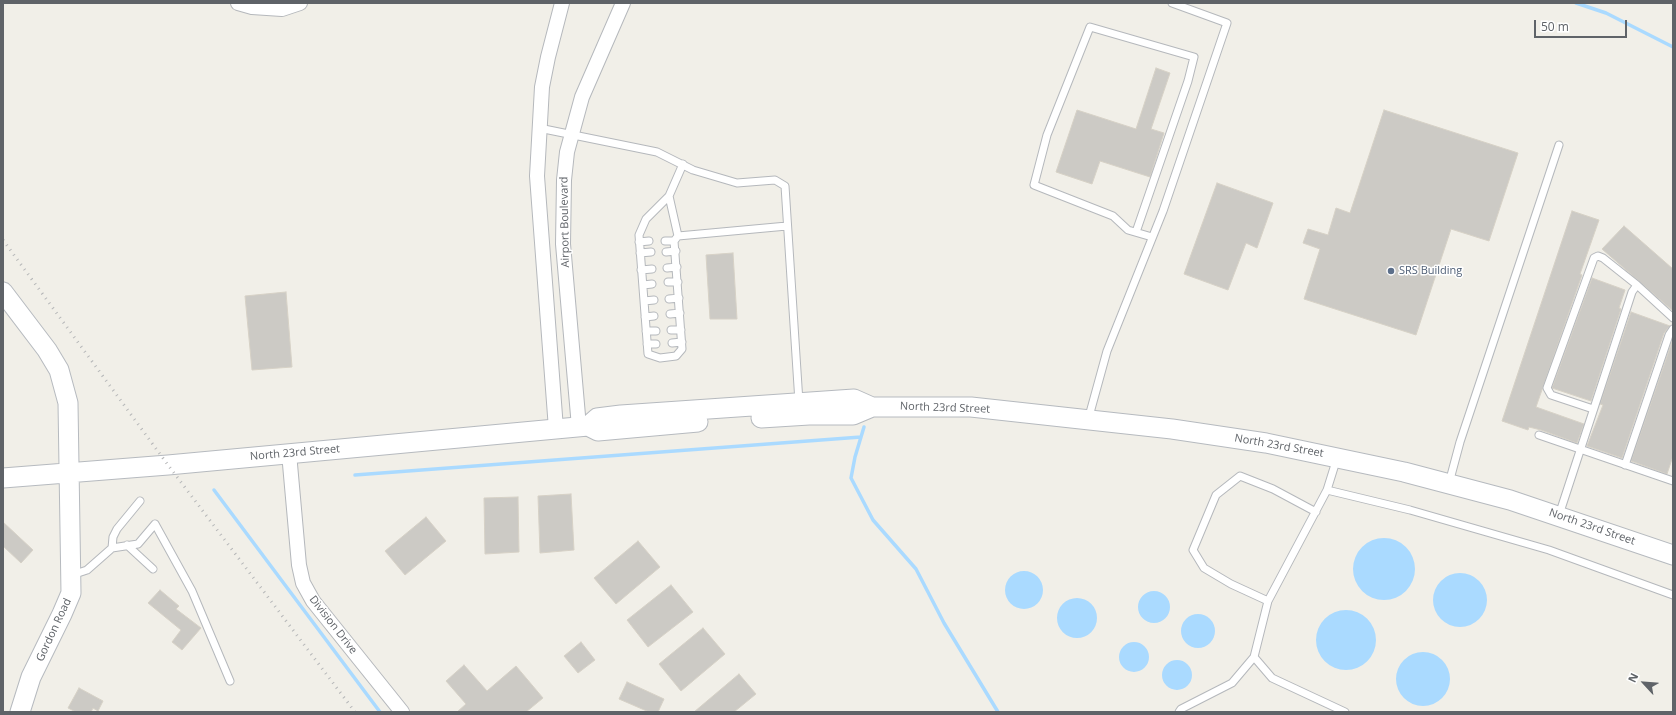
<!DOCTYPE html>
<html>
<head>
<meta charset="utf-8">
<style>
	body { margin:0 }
	#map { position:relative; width:1676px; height:715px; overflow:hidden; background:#f1efe8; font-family:"Open Sans",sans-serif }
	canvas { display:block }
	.frame { position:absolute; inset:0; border:4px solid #5f6368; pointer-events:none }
	.north { position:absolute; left:1624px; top:663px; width:40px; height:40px; -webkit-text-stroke:3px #fff; paint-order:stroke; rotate:296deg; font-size:11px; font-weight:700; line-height:16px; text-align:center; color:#5f6368 }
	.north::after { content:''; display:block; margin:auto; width:14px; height:18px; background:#5f6368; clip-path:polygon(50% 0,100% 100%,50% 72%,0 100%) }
	.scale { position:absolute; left:1534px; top:20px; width:93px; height:18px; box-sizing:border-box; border:2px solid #5f6368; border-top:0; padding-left:5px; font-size:12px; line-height:14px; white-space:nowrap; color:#5f6368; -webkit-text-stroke:3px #fff; paint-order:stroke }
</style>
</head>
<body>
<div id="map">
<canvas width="1676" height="715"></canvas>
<div class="frame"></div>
<div class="north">N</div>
<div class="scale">50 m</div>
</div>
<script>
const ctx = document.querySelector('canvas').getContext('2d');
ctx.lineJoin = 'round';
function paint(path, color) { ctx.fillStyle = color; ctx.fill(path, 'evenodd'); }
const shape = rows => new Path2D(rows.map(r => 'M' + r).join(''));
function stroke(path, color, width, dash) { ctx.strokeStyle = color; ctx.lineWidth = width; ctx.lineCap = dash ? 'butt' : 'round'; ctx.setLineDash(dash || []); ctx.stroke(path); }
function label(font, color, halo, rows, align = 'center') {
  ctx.font = font + ' "Open Sans",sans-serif'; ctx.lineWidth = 3; ctx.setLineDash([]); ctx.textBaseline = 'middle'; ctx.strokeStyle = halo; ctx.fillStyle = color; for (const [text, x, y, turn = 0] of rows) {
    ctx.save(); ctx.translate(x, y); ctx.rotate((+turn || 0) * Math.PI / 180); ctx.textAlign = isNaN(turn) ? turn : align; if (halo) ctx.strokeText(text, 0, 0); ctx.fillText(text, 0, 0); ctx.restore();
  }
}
const water = shape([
	'1353 569a31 31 0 1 1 62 0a31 31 0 1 1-62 0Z',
	'1005 590a19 19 0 1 1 38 0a19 19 0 1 1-38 0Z',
	'1433 600a27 27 0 1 1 54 0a27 27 0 1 1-54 0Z',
	'1138 607a16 16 0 1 1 32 0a16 16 0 1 1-32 0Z',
	'1057 618a20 20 0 1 1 40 0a20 20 0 1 1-40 0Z',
	'1316 640a30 30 0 1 1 60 0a30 30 0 1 1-60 0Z',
	'1181 631a17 17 0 1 1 34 0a17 17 0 1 1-34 0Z',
	'1119 657a15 15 0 1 1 30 0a15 15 0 1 1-30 0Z',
	'1396 679a27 27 0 1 1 54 0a27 27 0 1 1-54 0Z',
	'1162 675a15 15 0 1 1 30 0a15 15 0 1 1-30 0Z'
]);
const stream = shape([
	[1576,3,1606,13,1673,47],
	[864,427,855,457,851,478,873,520,916,569,944,623,998,712],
	[355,475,861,437],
	[214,490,380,712]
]);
const building = shape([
	[1156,68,1170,73,1151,129,1164,133,1150,177,1100,161,1092,184,1056,172,1077,110,1136,129,1156,68],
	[1384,110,1518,153,1489,241,1451,229,1416,335,1304,299,1320,249,1303,243,1308,229,1328,235,1336,208,1350,213,1384,110],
	[1217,183,1273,203,1257,248,1246,243,1228,290,1184,274,1217,183],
	[1572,211,1599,220,1580,274,1582,275,1536,407,1584,424,1577,443,1541,430,1529,427,1528,430,1502,421,1572,211],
	[1624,226,1673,269,1673,311,1602,249,1624,226],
	[733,253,737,319,710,319,706,255,733,253],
	[1592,278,1625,290,1619,308,1621,309,1591,401,1552,388,1592,278],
	[286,292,292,367,252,370,245,296,286,292],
	[1631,312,1670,326,1664,333,1622,458,1587,446,1603,405,1600,404,1631,312],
	[1673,339,1673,456,1667,474,1631,461,1673,339],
	[571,494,574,550,540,553,538,496,571,494],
	[518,497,519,552,485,554,484,498,518,497],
	[426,517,446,541,405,575,385,551,426,517],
	[3,522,33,550,21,563,3,546,3,522],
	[638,541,660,567,616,604,594,578,638,541],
	[671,585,693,612,648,647,627,620,671,585],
	[160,590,179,606,176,609,201,628,182,650,172,642,181,630,148,603,160,590],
	[703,628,725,654,681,691,659,664,703,628],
	[581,642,595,660,578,673,564,656,581,642],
	[464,665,487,691,516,666,543,698,526,712,457,712,466,704,446,681,464,665],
	[739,674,756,694,734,712,694,712,739,674],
	[627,682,664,699,658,712,649,712,619,699,627,682],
	[79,688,103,701,98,711,93,708,91,712,76,712,68,708,79,688]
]);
const lane = shape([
	[539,128,657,152,693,170,737,183,775,180,785,186,799,402],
	[683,164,669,196,678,236,787,226],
	[669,196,646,219,639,235,648,354,660,358,676,356,682,349,674,241,678,236],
	[1136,232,1188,81,1194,57,1090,27,1047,135,1034,185,1113,216,1128,230,1152,237],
	[665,241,674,241],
	[639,242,649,241],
	[666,252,676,251],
	[640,253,651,252],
	[667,268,677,267],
	[641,270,652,269],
	[668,282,678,282],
	[643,285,652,284],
	[669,299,679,298],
	[644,301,654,300],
	[670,314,680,313],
	[645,317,654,316],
	[671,330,681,330],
	[646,331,656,331],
	[672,343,682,342],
	[647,344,656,344],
	[1593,409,1551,395,1547,388,1594,258,1598,256,1603,258,1637,285,1673,318],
	[1088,420,1107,351,1163,211,1227,23,1172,3],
	[1539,435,1673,481],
	[1625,465,1669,335,1673,329],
	[1449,483,1460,442,1559,145],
	[1327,490,1410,510,1549,550,1673,595],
	[1559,515,1632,292,1637,285],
	[127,545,153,569],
	[112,548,138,544,155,524,192,591,230,681],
	[72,575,87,570,112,548,113,537,117,529,140,501],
	[1268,601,1231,584,1204,568,1193,550,1216,495,1240,476,1273,489,1316,512],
	[1254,657,1272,678,1345,712],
	[1179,712,1181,709,1232,683,1254,657,1268,601,1327,490,1337,458]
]);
const street = shape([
	[238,3,252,7,282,9,300,3],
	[579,427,563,244,564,180,567,152,582,97,623,3],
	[556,429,537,176,542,87,548,57,562,3],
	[289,453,299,565,303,583,313,601,402,712]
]);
const secondary = shape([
	[3,292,47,350,59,370,68,403,71,593,62,614,31,677,20,712],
	[761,418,809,415,853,415,872,407],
	[588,426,597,418,621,415,854,399,872,407,971,407,1172,429,1266,443,1404,472,1510,500,1673,555],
	[3,478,168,465,588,426,598,431,698,422]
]);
const rail = shape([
	[3,240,168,465,355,712]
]);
const markers = [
	[1391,271,4,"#5c6f8a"]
];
const streetNames = [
	["Airport Boulevard",565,222,-91],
	["North 23rd Street",945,408,2],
	["North 23rd Street",1279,446,10],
	["North 23rd Street",295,453,-5],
	["North 23rd Street",1592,527,19],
	["Division Drive",333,625,52],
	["Gordon Road",54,630,-65]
];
const serviceNames = [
	["SRS Building",1399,271]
];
paint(water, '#aadaff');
stroke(stream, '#aadaff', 3.5);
paint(building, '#cccac5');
stroke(building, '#d6d1c6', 1);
stroke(lane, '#b5b8bc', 9);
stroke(street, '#b5b8bc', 16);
stroke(secondary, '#b6babf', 21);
stroke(lane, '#fff', 7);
stroke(street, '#fff', 14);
stroke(secondary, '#fff', 19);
stroke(rail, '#b6b7b8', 3, [1, 5]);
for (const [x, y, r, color] of markers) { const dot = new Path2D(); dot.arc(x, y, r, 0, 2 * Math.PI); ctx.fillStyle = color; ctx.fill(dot); stroke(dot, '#fff', 1.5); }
label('11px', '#5f6368', '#fff', streetNames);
label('11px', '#4e5e75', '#fff', serviceNames, 'left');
</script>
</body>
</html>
